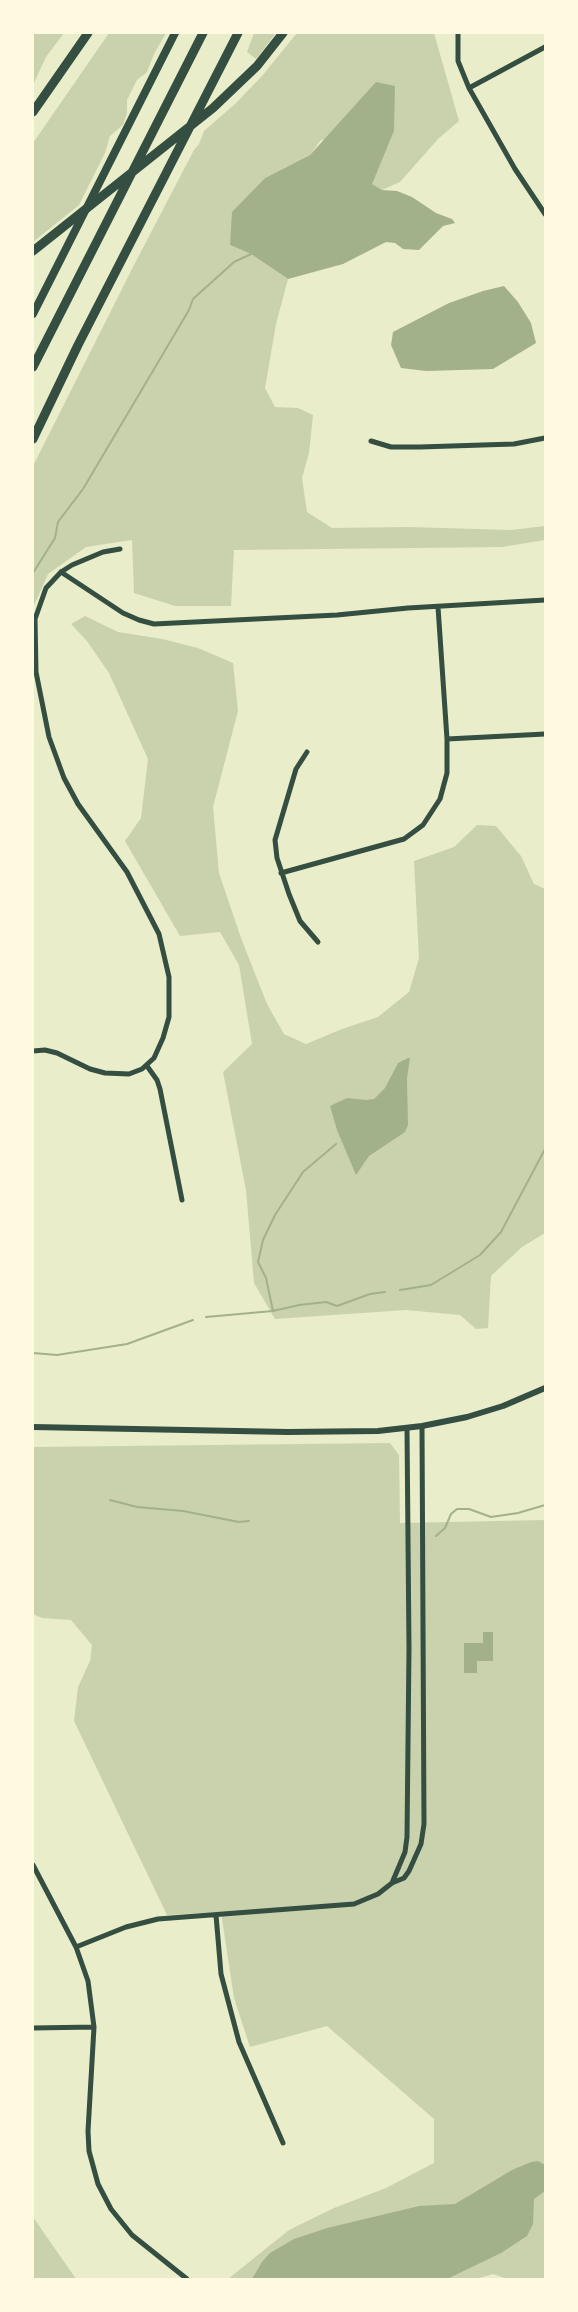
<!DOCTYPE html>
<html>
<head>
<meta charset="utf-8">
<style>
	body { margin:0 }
	#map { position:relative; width:578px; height:2312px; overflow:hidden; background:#e9edc9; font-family:"Roboto Serif",serif }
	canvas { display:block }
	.frame { position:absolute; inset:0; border:34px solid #fefae0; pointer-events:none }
</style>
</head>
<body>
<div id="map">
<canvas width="578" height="2312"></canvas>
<div class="frame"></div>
</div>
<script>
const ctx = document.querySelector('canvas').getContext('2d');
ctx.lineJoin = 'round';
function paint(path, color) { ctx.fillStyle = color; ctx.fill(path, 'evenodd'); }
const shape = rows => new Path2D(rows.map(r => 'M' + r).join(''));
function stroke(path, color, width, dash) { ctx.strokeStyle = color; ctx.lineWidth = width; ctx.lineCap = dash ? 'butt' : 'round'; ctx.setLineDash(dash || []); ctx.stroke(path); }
const green = shape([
	[33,33,64,33,46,57,33,85],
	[109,33,166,33,154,54,147,72,137,80,127,100,127,113,123,125,110,136,105,153,79,205,33,242,33,143],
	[254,33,276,33,256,59,247,52],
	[297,33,434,33,459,121,438,139,400,182,382,190,371,184,394,131,321,140,310,155,265,178,233,212,230,245,251,254,288,279,276,324,265,388,275,407,298,408,313,415,309,453,302,478,307,512,332,528,409,527,511,530,545,526,545,540,502,547,234,550,231,606,175,606,134,593,132,540,86,547,48,574,33,608,33,466,133,267,194,150,199,144,204,131,236,103,262,76],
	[85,616,118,632,162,639,198,648,233,663,238,711,213,807,219,873,241,938,267,1004,284,1034,306,1044,342,1029,378,1017,409,992,419,958,414,861,454,847,477,825,496,826,521,856,534,884,545,889,545,1233,522,1247,491,1276,488,1328,476,1329,460,1315,406,1310,275,1319,254,1283,246,1190,223,1072,252,1044,239,965,220,932,180,936,125,841,141,818,148,759,109,673,87,641,71,624],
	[390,1443,399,1455,400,1523,545,1520,545,2279,507,2279,493,2274,476,2279,228,2279,289,2230,334,2208,386,2188,434,2163,434,2119,327,2026,250,2047,234,1998,221,1912,167,1915,74,1721,78,1687,90,1661,92,1645,71,1620,42,1618,33,1614,33,1447],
	[33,2217,74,2276,76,2279,33,2279]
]);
const water = shape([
	[376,82,395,86,394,131,372,184,382,190,397,191,412,197,436,213,452,219,455,223,443,226,419,250,403,249,395,243,386,242,343,264,288,279,251,254,230,245,232,212,265,178,310,155],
	[504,286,518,302,531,323,536,343,493,369,426,371,401,368,391,345,393,332,449,303,483,291],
	[408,1058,410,1058,407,1078,408,1125,405,1132,369,1156,356,1175,337,1130,330,1106,347,1098,366,1100,374,1099,385,1088,398,1063],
	[483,1632,493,1632,493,1661,477,1661,477,1673,464,1673,464,1643,483,1643],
	[538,2161,545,2165,545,2191,534,2199,533,2224,527,2236,501,2253,447,2279,252,2279,262,2262,270,2253,294,2239,327,2228,419,2206,455,2204,512,2170,531,2162]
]);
const stream = shape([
	[33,573,55,538,58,522,83,489,189,310,193,299,234,262,251,254],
	[400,1290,431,1285,480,1255,501,1232,545,1149],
	[273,1311,266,1278,258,1262,263,1240,275,1215,303,1172,336,1144],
	[206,1317,273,1311,299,1305,326,1302,337,1306,370,1294,385,1292],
	[33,1353,57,1355,127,1344,193,1320],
	[110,1500,137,1507,183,1511,239,1522,249,1521],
	[436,1536,445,1528,451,1514,457,1509,469,1509,491,1517,518,1513,545,1505]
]);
const minor = shape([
	[458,33,458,61,469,88,515,169,545,214],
	[469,88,545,47],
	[371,441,391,447,420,447,514,444,545,438],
	[61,572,123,613,139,620,154,624,337,615,408,608,545,600],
	[447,739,545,734],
	[307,752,296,769,275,840,277,858,289,894,300,921,318,942],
	[281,873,404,839,423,825,440,799,447,773,447,739,438,607],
	[33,1051,45,1050,57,1053,90,1069,105,1073,129,1074,142,1069,154,1058,163,1038,169,1017,169,977,159,934,127,872,78,804,64,778,49,737,36,672,35,619,46,588,61,572,72,565,103,552,120,549],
	[147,1066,157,1080,160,1089,182,1200],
	[33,1865,76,1947,88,1981,94,2027,88,2131,89,2151,98,2184,111,2209,132,2235,187,2279],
	[392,1883,405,1852,407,1837,409,1649,407,1429],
	[216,1915,221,1974,239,2042,283,2143],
	[76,1947,126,1927,158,1919,354,1904,378,1894,392,1883,404,1878,409,1871,421,1844,424,1824,422,1426],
	[33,2028,94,2027]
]);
const tertiary = shape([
	[33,1427,288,1432,378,1431,422,1426,467,1417,503,1406,545,1388]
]);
const primary = shape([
	[33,314,175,33]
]);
const motorway = shape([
	[33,112,88,33],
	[33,251,213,108,257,66,283,33],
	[33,367,203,33],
	[33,439,78,345,238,33]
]);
paint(green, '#cad2ad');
paint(water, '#a3b18a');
stroke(stream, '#a3b18a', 2);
stroke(minor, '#344e41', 5);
stroke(tertiary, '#344e41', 6);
stroke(primary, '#344e41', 8);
stroke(motorway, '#344e41', 9);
</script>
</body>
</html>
